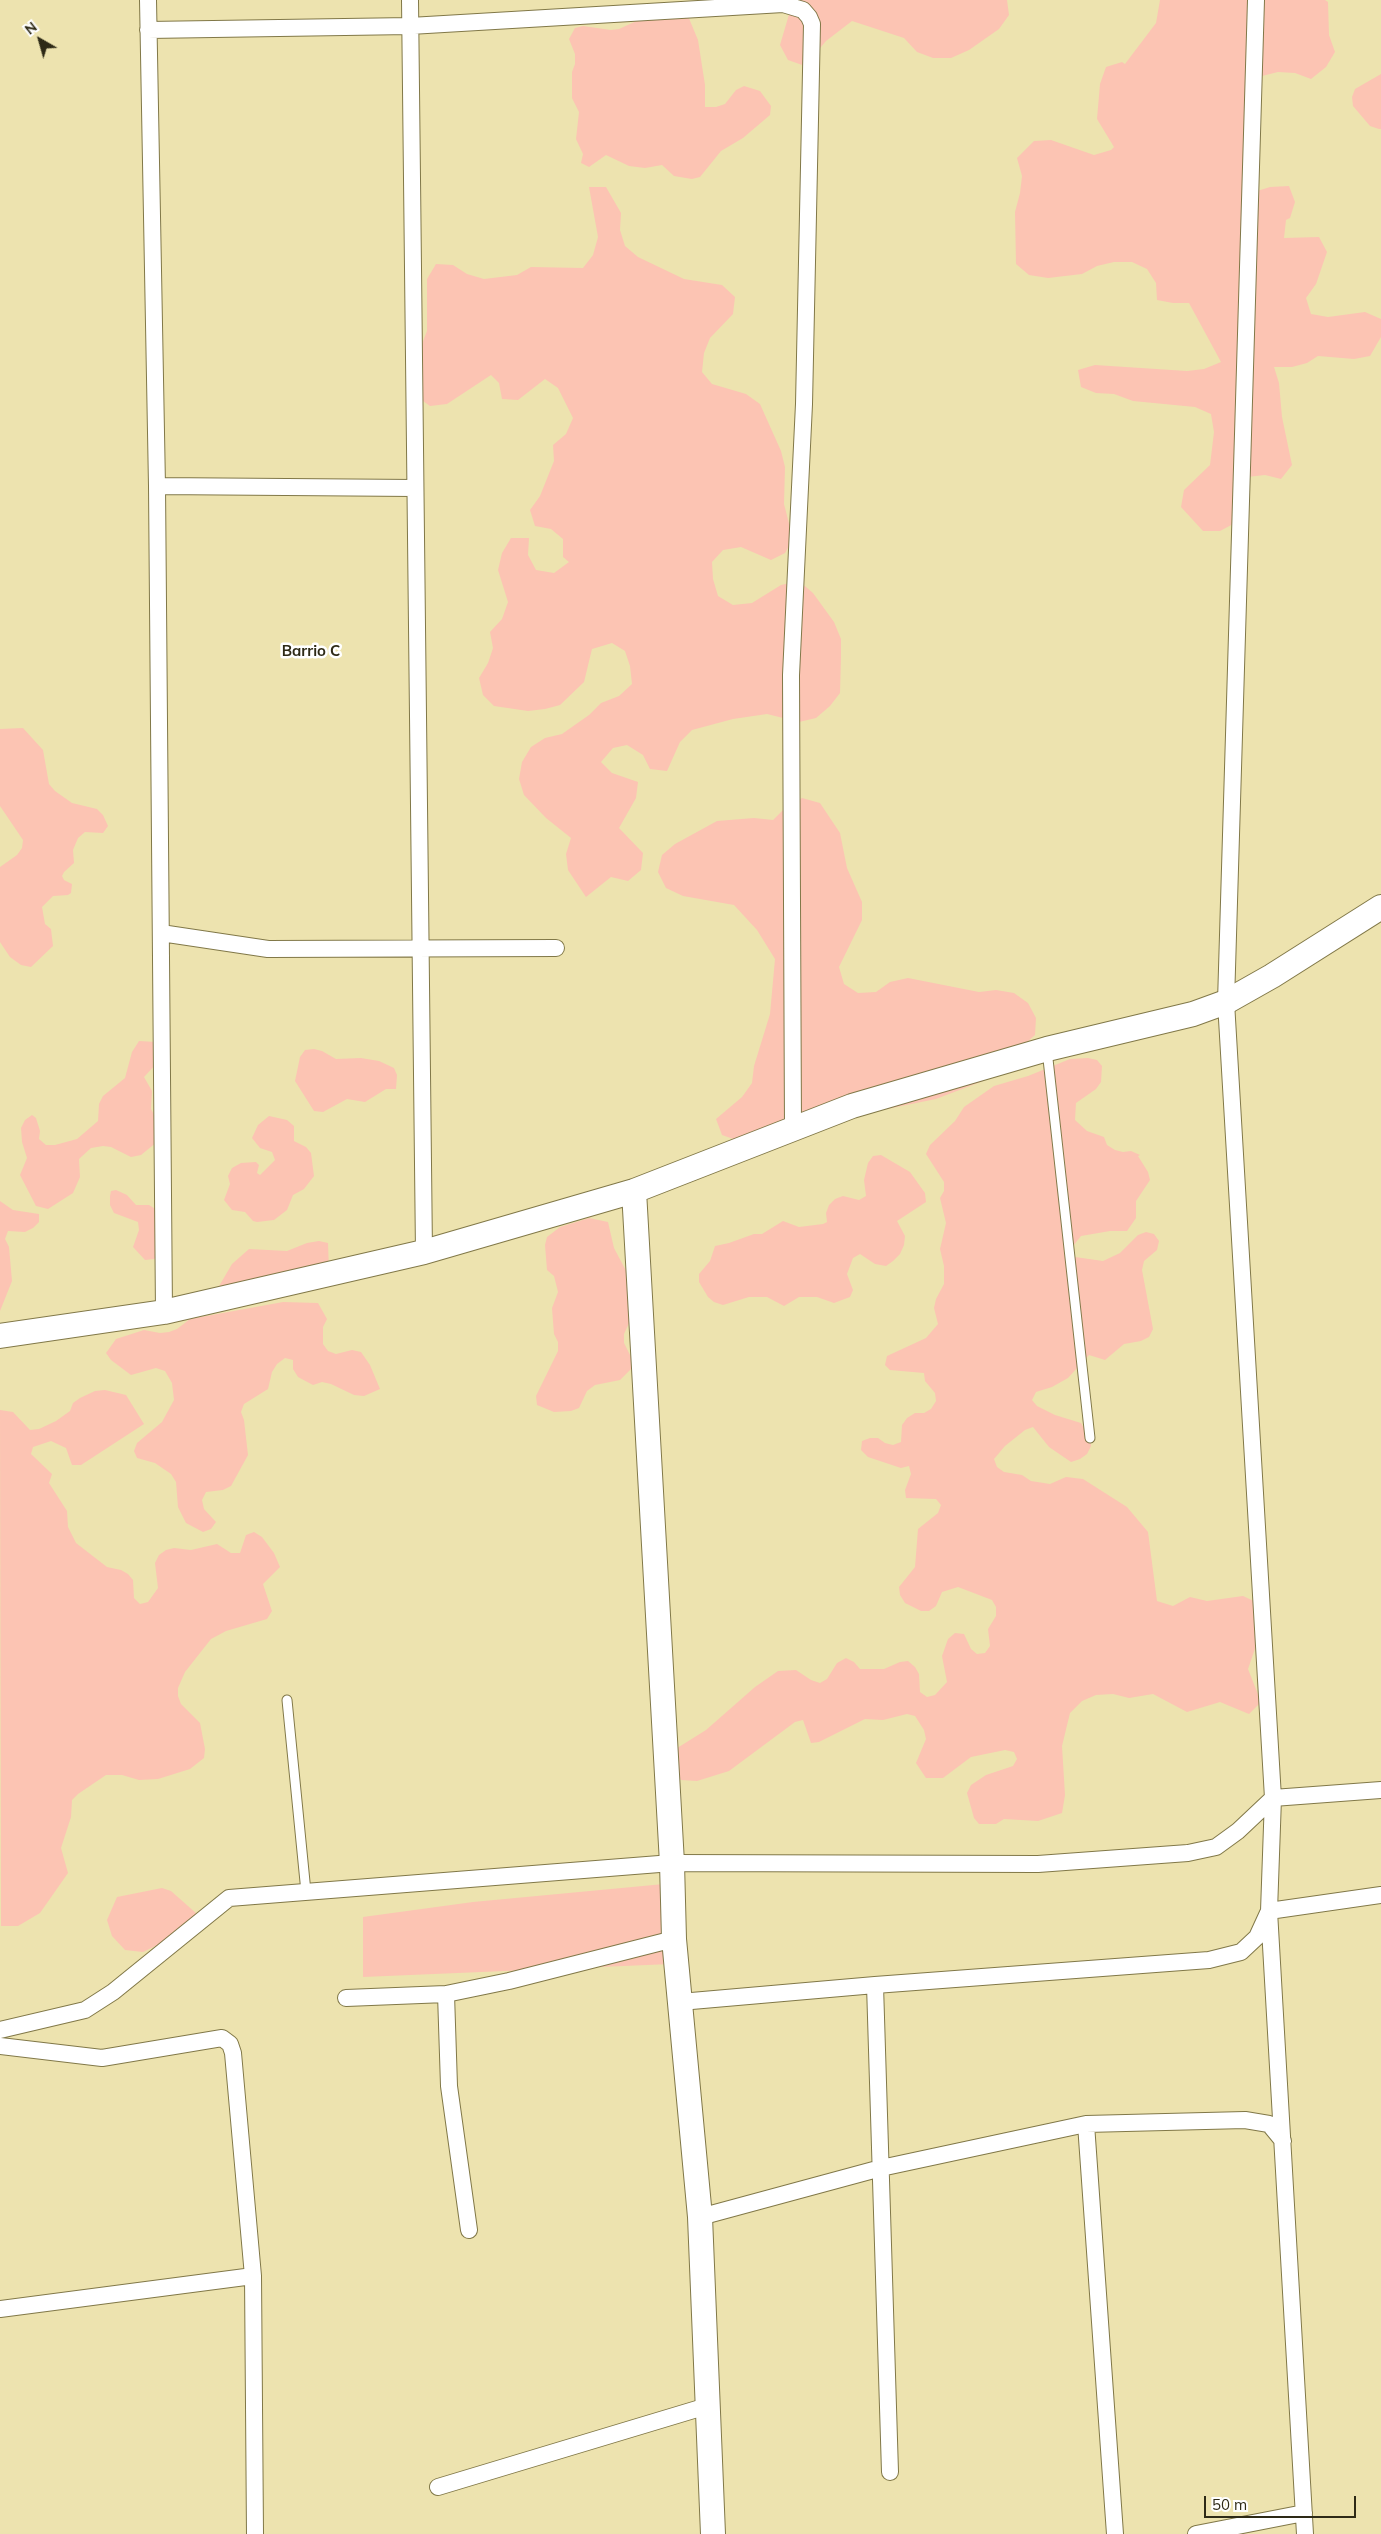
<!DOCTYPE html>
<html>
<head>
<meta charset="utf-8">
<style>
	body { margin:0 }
	#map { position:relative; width:1381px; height:2534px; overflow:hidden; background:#ede3af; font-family:Mulish,sans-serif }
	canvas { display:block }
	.north { position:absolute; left:15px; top:15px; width:50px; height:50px; -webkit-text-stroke:4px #fff; paint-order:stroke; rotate:322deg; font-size:14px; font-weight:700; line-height:20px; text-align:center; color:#2e2a16 }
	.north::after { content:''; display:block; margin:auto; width:18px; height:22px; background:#2e2a16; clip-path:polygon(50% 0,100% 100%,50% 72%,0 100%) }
	.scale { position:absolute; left:1204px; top:2496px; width:152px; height:22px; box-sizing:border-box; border:2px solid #2e2a16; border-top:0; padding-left:6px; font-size:15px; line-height:18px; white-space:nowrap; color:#2e2a16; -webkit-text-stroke:4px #fff; paint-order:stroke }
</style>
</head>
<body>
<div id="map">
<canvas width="1381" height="2534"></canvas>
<div class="north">N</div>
<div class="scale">50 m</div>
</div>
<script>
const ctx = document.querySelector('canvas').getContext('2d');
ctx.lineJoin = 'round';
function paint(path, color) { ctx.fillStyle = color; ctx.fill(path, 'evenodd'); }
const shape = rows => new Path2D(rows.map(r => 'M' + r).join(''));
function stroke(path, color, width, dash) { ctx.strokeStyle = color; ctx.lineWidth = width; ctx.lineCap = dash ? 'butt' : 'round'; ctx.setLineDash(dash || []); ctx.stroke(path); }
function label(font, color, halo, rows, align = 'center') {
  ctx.font = font + ' Mulish,sans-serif'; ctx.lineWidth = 5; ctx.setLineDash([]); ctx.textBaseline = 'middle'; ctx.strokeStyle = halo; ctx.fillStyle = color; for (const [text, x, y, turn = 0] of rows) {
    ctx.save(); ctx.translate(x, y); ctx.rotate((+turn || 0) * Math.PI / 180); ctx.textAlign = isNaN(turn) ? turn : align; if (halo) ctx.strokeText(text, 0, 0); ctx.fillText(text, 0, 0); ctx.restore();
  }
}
const green = shape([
	[782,0,1007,0,1009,15,999,29,969,50,951,58,933,58,917,52,904,38,852,21,826,41,805,66,788,60,780,45,790,11],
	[1160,0,1325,0,1328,2,1329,35,1335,52,1326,67,1311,79,1295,73,1278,72,1262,76,1255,92,1254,192,1270,187,1289,186,1295,202,1290,218,1286,220,1284,238,1319,237,1327,252,1316,284,1306,298,1311,314,1328,317,1365,312,1381,319,1381,337,1370,356,1354,359,1318,356,1307,363,1292,367,1274,367,1279,383,1282,417,1292,465,1281,479,1265,475,1247,477,1235,523,1220,531,1203,531,1181,507,1184,490,1210,465,1214,432,1211,414,1195,407,1133,401,1114,394,1096,393,1081,387,1078,370,1095,365,1187,371,1204,369,1221,362,1189,303,1173,303,1157,300,1156,283,1147,269,1132,262,1114,262,1097,266,1082,274,1048,278,1029,275,1016,264,1015,212,1020,193,1022,176,1017,158,1034,141,1051,140,1094,155,1111,150,1114,147,1097,119,1100,84,1106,67,1122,62,1125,64,1156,23],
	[688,16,698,40,705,85,705,107,716,107,725,104,736,90,744,86,760,91,771,106,770,115,743,138,721,151,700,177,692,179,674,176,662,165,645,168,629,166,606,155,589,167,581,163,583,154,576,139,579,112,572,98,572,72,575,64,575,54,569,39,575,28,583,26,611,30,619,29,643,18],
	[1381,74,1381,129,1379,129,1370,126,1353,106,1352,97,1355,89],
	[589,187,606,187,621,213,620,230,625,246,638,257,684,279,722,285,735,297,733,314,710,338,704,353,702,372,712,384,746,394,760,404,781,451,785,467,784,504,793,539,785,553,771,560,741,547,723,550,712,562,713,579,718,596,733,605,752,603,781,585,799,581,813,593,834,622,841,639,841,657,840,693,830,706,816,718,799,722,767,714,733,719,692,730,680,742,667,771,650,769,643,755,627,745,613,748,601,762,612,773,638,782,636,798,619,828,643,853,641,870,628,881,611,877,586,897,568,870,566,854,571,838,546,818,524,795,519,779,522,762,531,747,545,738,562,734,589,715,601,703,619,696,632,684,630,666,625,651,612,643,592,649,584,682,560,705,545,709,528,711,494,706,483,695,479,678,488,663,493,648,490,632,502,619,508,602,498,570,502,553,511,538,529,538,528,555,536,570,554,573,569,562,563,557,563,539,551,529,535,526,530,510,540,496,554,461,553,445,566,434,573,418,558,388,545,379,518,400,502,399,499,383,491,375,447,404,430,406,416,396,415,362,427,331,427,279,436,264,453,265,467,274,484,279,517,275,531,267,583,268,593,255,598,237],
	[23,728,43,750,49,784,55,791,72,803,97,809,103,815,108,826,103,833,85,832,78,838,73,850,74,863,64,872,62,876,64,880,72,884,71,893,68,895,53,896,42,907,45,924,51,929,53,946,31,967,21,965,10,957,0,942,0,867,17,855,22,848,23,840,0,806,0,729],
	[802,798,820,803,840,833,847,868,862,902,862,920,839,967,844,984,858,993,876,992,890,982,908,978,979,992,996,990,1014,993,1028,1003,1036,1018,1035,1035,983,1081,936,1099,872,1112,807,1135,739,1141,722,1135,716,1119,742,1097,752,1083,754,1066,770,1014,775,959,757,930,734,905,683,896,666,888,658,872,662,855,675,844,717,821,754,818,773,820,785,808],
	[139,1041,156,1042,159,1061,144,1077,152,1091,151,1109,157,1120,157,1142,141,1155,131,1157,111,1147,103,1146,91,1148,79,1159,80,1177,73,1193,48,1209,36,1206,20,1175,27,1158,22,1142,21,1128,25,1120,32,1115,36,1118,40,1131,39,1139,46,1145,55,1145,77,1139,98,1121,99,1104,103,1096,125,1078,132,1052],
	[314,1049,322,1051,336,1059,361,1058,379,1061,394,1068,397,1075,396,1089,386,1089,365,1102,347,1099,323,1112,314,1111,295,1081,300,1057,305,1050],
	[1088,1058,1097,1060,1102,1066,1101,1082,1096,1089,1076,1103,1075,1120,1087,1131,1104,1137,1107,1145,1115,1150,1123,1152,1131,1151,1140,1155,1138,1156,1148,1172,1150,1180,1136,1201,1136,1218,1127,1231,1110,1231,1081,1236,1070,1250,1075,1257,1103,1261,1120,1253,1138,1235,1146,1232,1154,1234,1159,1241,1157,1250,1144,1261,1142,1270,1153,1329,1149,1337,1141,1341,1124,1344,1105,1360,1089,1355,1068,1378,1052,1387,1036,1392,1032,1400,1037,1406,1055,1415,1081,1423,1090,1438,1091,1446,1087,1454,1080,1459,1071,1462,1049,1447,1033,1427,1025,1430,1005,1446,994,1459,997,1467,1004,1472,1022,1475,1031,1481,1050,1484,1066,1477,1083,1479,1127,1507,1148,1532,1157,1601,1173,1606,1190,1597,1207,1601,1243,1596,1258,1603,1259,1637,1248,1669,1261,1702,1249,1714,1220,1702,1187,1712,1153,1694,1129,1698,1113,1694,1096,1695,1082,1701,1070,1713,1062,1746,1065,1795,1062,1813,1038,1821,1004,1819,996,1824,979,1824,974,1818,967,1793,971,1785,986,1775,1013,1766,1017,1759,1014,1752,1005,1750,971,1757,943,1778,926,1778,916,1763,926,1739,924,1730,915,1716,907,1714,883,1720,865,1719,819,1742,811,1743,803,1720,795,1722,729,1771,697,1781,681,1780,670,1766,674,1750,706,1730,755,1687,778,1671,796,1670,811,1680,820,1683,827,1679,837,1663,846,1658,854,1662,860,1669,884,1669,900,1662,908,1661,915,1667,919,1674,920,1692,927,1697,935,1695,947,1682,942,1656,948,1639,955,1633,964,1634,971,1649,977,1654,985,1653,990,1646,988,1629,996,1616,996,1607,992,1600,958,1587,942,1592,936,1606,929,1611,921,1611,905,1603,900,1595,899,1587,915,1567,918,1529,938,1513,941,1505,936,1499,906,1498,905,1490,911,1474,909,1466,901,1468,868,1457,861,1450,862,1441,870,1438,878,1438,885,1443,893,1445,901,1442,902,1425,907,1418,915,1413,924,1413,931,1409,936,1401,935,1393,925,1381,924,1373,890,1370,885,1365,887,1356,926,1338,938,1324,934,1308,936,1299,944,1284,944,1266,940,1249,946,1223,940,1198,944,1191,944,1182,926,1154,930,1145,955,1121,964,1107,994,1086,1028,1076,1070,1059],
	[269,1116,287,1120,294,1126,294,1141,306,1147,311,1153,314,1176,304,1189,293,1195,287,1210,274,1220,257,1222,253,1221,245,1212,232,1210,224,1200,230,1184,228,1176,232,1168,241,1163,256,1162,259,1165,257,1173,260,1175,275,1160,272,1152,260,1148,252,1138,258,1125],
	[881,1155,910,1172,925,1193,926,1202,897,1221,905,1236,904,1245,900,1254,893,1261,886,1266,875,1264,860,1254,853,1258,847,1274,853,1290,850,1297,834,1303,817,1297,799,1297,784,1306,767,1297,749,1297,723,1305,714,1302,708,1297,699,1282,699,1274,710,1261,715,1246,729,1243,754,1234,762,1234,783,1221,799,1227,823,1224,827,1222,826,1213,829,1205,835,1199,843,1196,859,1200,866,1196,864,1180,868,1163,873,1156],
	[116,1190,127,1195,136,1205,149,1205,157,1210,161,1253,154,1259,145,1260,133,1247,139,1230,138,1222,114,1213,110,1205,110,1196,111,1191],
	[0,1201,13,1210,39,1214,39,1222,33,1228,25,1232,8,1231,5,1239,9,1247,12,1281,0,1311],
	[589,1218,608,1222,614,1248,633,1284,631,1319,624,1334,624,1343,632,1359,632,1368,620,1380,595,1385,587,1391,579,1408,571,1411,554,1412,537,1405,536,1396,558,1351,558,1342,554,1334,552,1308,558,1292,554,1276,547,1270,545,1245,547,1237,560,1227],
	[319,1241,328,1243,329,1270,215,1293,232,1264,249,1249,287,1251,307,1243],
	[283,1302,318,1303,327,1319,323,1327,323,1344,328,1351,336,1354,352,1350,361,1352,370,1365,380,1389,364,1396,354,1395,331,1384,322,1382,313,1385,298,1377,293,1369,293,1360,285,1358,277,1364,272,1372,268,1389,244,1404,241,1412,244,1420,248,1455,231,1486,223,1490,206,1492,202,1500,204,1509,216,1522,211,1529,203,1532,186,1523,178,1507,176,1482,171,1474,155,1463,137,1458,134,1451,137,1443,162,1422,174,1400,172,1383,165,1371,156,1368,131,1375,111,1360,106,1353,116,1339,144,1330,160,1333,169,1332,177,1329,190,1319],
	[105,1390,126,1395,144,1424,81,1465,72,1465,66,1448,51,1441,33,1447,31,1454,52,1474,49,1483,67,1511,68,1527,76,1543,107,1567,121,1570,128,1574,133,1580,134,1598,140,1604,148,1602,158,1588,155,1563,159,1555,166,1550,174,1548,191,1550,217,1544,231,1553,240,1553,246,1535,254,1532,262,1537,274,1553,280,1567,263,1584,272,1611,267,1619,226,1631,211,1639,185,1672,178,1688,178,1696,181,1704,200,1723,205,1749,204,1758,190,1769,158,1779,139,1780,122,1775,106,1775,78,1794,72,1800,71,1817,61,1848,68,1873,40,1913,18,1926,1,1926,0,1410,13,1412,30,1430,39,1429,56,1421,70,1411,73,1403,80,1398,95,1391],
	[664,1884,671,1964,363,1977,363,1917,473,1902],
	[162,1888,171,1891,197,1914,174,1937,143,1952,125,1950,112,1936,107,1920,117,1897]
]);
const lane = shape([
	[1047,1050,1090,1438],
	[287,1700,306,1892]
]);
const street = shape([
	[148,0,157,486,164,1312],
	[410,0,424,1252],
	[1256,0,1226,1002,1273,1798,1269,1911,1305,2534],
	[148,30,410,26,783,4,803,10,809,17,812,24,804,404,791,675,793,1128],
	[157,486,415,488],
	[161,933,268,949,556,948],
	[1269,1911,1381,1895],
	[875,1985,890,2472],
	[446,1994,449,2086,469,2230],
	[346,1998,446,1994,509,1981,674,1939],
	[680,2002,875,1985,1209,1960,1241,1952,1257,1937,1268,1913],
	[0,2030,85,2010,113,1992,229,1898,672,1863,1038,1864,1188,1853,1216,1847,1238,1831,1273,1798,1381,1790],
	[0,2046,102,2058,222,2038,230,2044,233,2053,253,2276,255,2534],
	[1086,2124,1115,2534],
	[700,2217,881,2168,1086,2124,1245,2120,1269,2124,1283,2141],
	[0,2309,253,2276],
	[438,2487,707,2406],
	[1196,2534,1304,2513]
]);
const secondary = shape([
	[634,1191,672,1863,674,1939,700,2217,713,2534],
	[0,1336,164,1312,424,1252,634,1191,852,1106,1047,1049,1193,1014,1226,1002,1272,976,1381,907]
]);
const neighbourhoodNames = [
	["Barrio C",311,651]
];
paint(green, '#fcc4b3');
stroke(lane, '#817848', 11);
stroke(street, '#817848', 18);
stroke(secondary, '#817848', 26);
stroke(lane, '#fff', 9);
stroke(street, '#fff', 16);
stroke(secondary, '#fff', 24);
label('bold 15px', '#2e2a16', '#fff', neighbourhoodNames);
</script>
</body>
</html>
